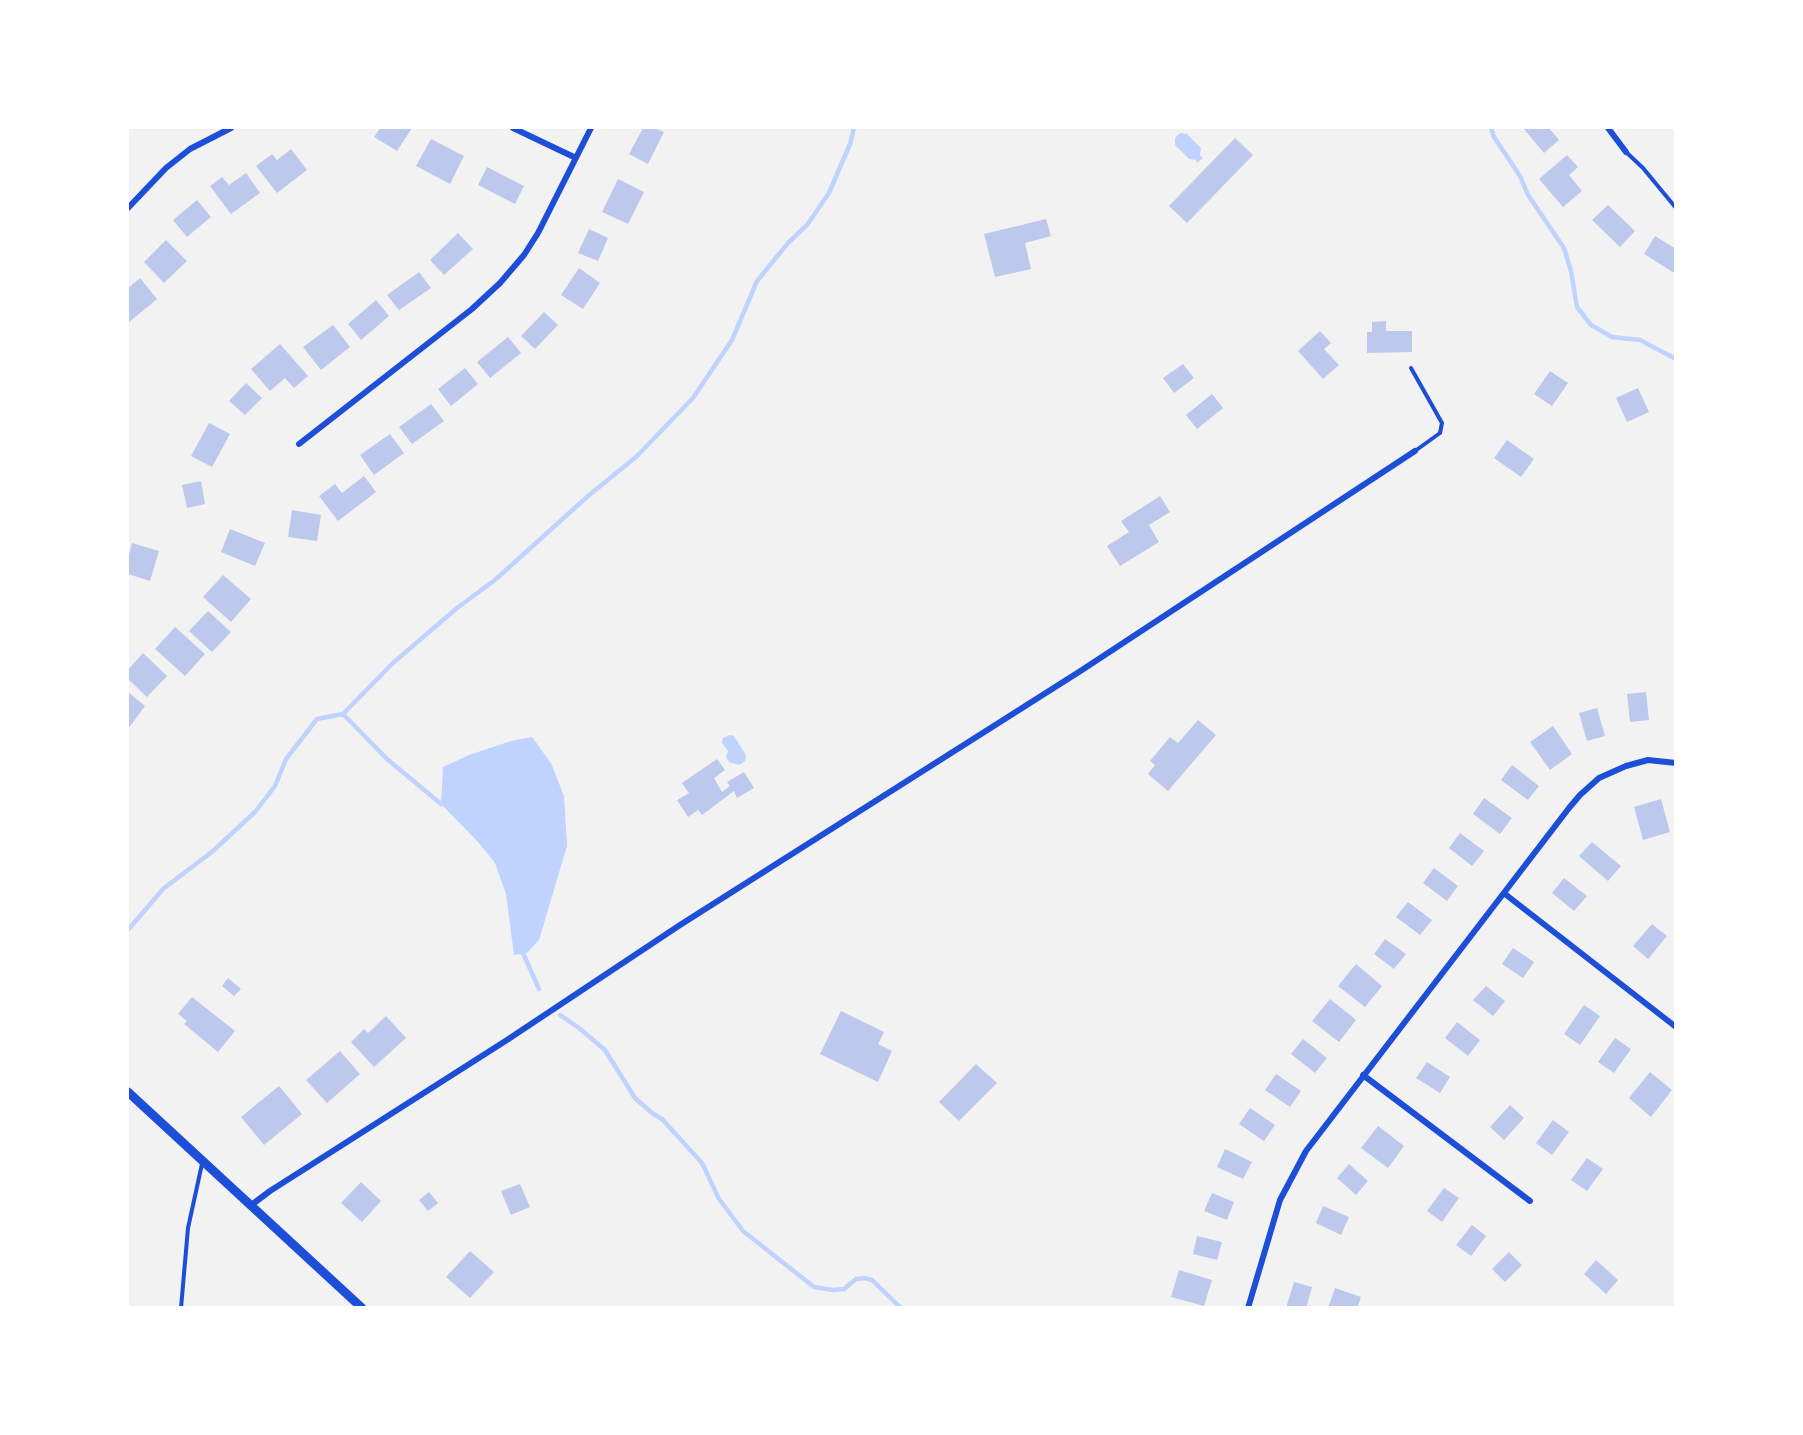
<!DOCTYPE html>
<html>
<head>
<meta charset="utf-8">
<style>
	body { margin:0 }
	#map { position:relative; width:1803px; height:1435px; overflow:hidden; background:#f2f2f2; font-family:Inter,sans-serif }
	canvas { display:block }
	.frame { position:absolute; inset:0; border:129px solid #fff; pointer-events:none }
</style>
</head>
<body>
<div id="map">
<canvas width="1803" height="1435"></canvas>
<div class="frame"></div>
</div>
<script>
const ctx = document.querySelector('canvas').getContext('2d');
ctx.lineJoin = 'round';
function paint(path, color) { ctx.fillStyle = color; ctx.fill(path, 'evenodd'); }
const shape = rows => new Path2D(rows.map(r => 'M' + r).join(''));
function stroke(path, color, width, dash) { ctx.strokeStyle = color; ctx.lineWidth = width; ctx.lineCap = dash ? 'butt' : 'round'; ctx.setLineDash(dash || []); ctx.stroke(path); }
const water = shape([
	[1180,133,1187,134,1201,148,1200,155,1203,158,1197,163,1196,160,1189,159,1175,145,1175,138],
	[730,735,734,736,746,755,745,761,739,765,729,762,726,757,728,751,722,743,723,738],
	[532,737,551,763,564,796,567,846,539,940,527,953,514,955,506,894,495,863,478,842,441,804,443,767,469,755,511,741]
]);
const stream = shape([
	[1491,128,1494,137,1520,176,1528,195,1564,248,1571,271,1577,307,1591,325,1612,337,1640,340,1676,359],
	[343,714,387,759,441,804,446,802],
	[128,930,163,889,213,851,255,812,275,786,286,759,317,719,343,714,393,663,457,608,495,580,588,496,636,457,693,398,732,340,757,281,788,243,807,225,829,193,850,144,854,128],
	[523,950,523,953,539,989],
	[560,1015,579,1028,605,1050,635,1098,652,1113,662,1119,702,1163,719,1199,743,1231,814,1287,833,1290,844,1289,856,1279,865,1278,872,1280,901,1308]
]);
const building = shape([
	[380,128,412,128,397,151,374,137],
	[643,128,654,128,664,132,648,164,629,154],
	[1523,128,1549,128,1559,140,1544,153],
	[1235,138,1253,155,1187,223,1169,206],
	[431,139,464,156,450,184,416,166],
	[291,149,307,170,277,193,256,166,272,154,277,160],
	[1567,155,1578,167,1569,175,1582,191,1563,207,1539,179],
	[487,167,524,186,515,204,478,185],
	[246,173,260,193,231,214,210,186,222,177,229,185],
	[618,179,644,192,628,224,602,212],
	[197,200,211,217,187,237,173,220],
	[1608,205,1635,231,1620,247,1592,220],
	[1046,219,1051,236,1025,243,1031,269,995,277,984,234],
	[589,229,608,238,598,261,578,253],
	[458,233,473,249,444,275,430,260],
	[1655,236,1676,249,1676,274,1644,254],
	[166,240,187,261,164,283,144,262],
	[579,268,600,283,583,309,561,295],
	[419,272,431,288,399,310,387,295],
	[140,278,157,299,128,323,128,288],
	[376,300,389,316,361,340,348,324],
	[544,312,558,325,535,349,521,336],
	[1386,321,1386,331,1412,331,1412,352,1367,353,1367,332,1372,332,1372,322],
	[333,325,350,347,321,370,303,347],
	[1320,331,1331,343,1324,349,1339,365,1323,379,1298,351],
	[508,337,521,353,490,378,477,362],
	[280,344,308,376,294,388,285,378,270,391,251,369],
	[1183,364,1194,378,1174,393,1163,378],
	[465,368,478,384,451,406,438,389],
	[1550,371,1568,383,1552,406,1534,394],
	[246,383,262,398,245,415,229,401],
	[1638,388,1649,412,1627,422,1616,398],
	[1212,394,1223,408,1197,429,1186,415],
	[431,404,444,421,412,444,399,427],
	[209,423,230,434,212,467,191,456],
	[390,434,404,453,374,475,360,455],
	[1507,440,1534,459,1521,477,1494,458],
	[364,476,376,492,338,521,319,496,335,484,342,493],
	[201,481,205,504,187,508,182,485],
	[1160,496,1170,512,1149,525,1159,542,1120,566,1107,546,1129,532,1121,521],
	[292,510,321,515,317,541,288,537],
	[230,529,265,543,255,566,221,552],
	[132,543,159,551,150,581,128,574,128,559],
	[223,575,251,599,231,622,203,597],
	[208,611,231,632,212,652,189,631],
	[175,627,205,654,185,676,155,649],
	[143,653,167,676,147,697,128,679,128,670],
	[128,692,145,706,128,729],
	[1646,692,1649,720,1630,722,1627,694],
	[1597,708,1605,736,1587,741,1579,713],
	[1198,720,1216,735,1168,791,1148,774,1155,765,1150,761,1170,737,1178,743],
	[1553,726,1572,754,1550,770,1530,742],
	[717,759,725,770,714,778,722,792,730,786,727,782,744,772,754,788,737,798,734,791,702,815,698,810,688,817,677,800,689,793,682,783],
	[1512,765,1539,786,1528,800,1501,780],
	[1484,798,1512,818,1500,834,1473,814],
	[1661,799,1670,832,1643,840,1634,807],
	[1460,833,1484,851,1472,866,1449,848],
	[1592,842,1621,866,1608,881,1579,856],
	[1434,868,1458,886,1447,901,1423,883],
	[1564,878,1587,896,1574,911,1552,893],
	[1408,902,1432,920,1420,935,1396,917],
	[1652,924,1667,936,1648,959,1633,946],
	[1385,939,1406,954,1394,969,1374,954],
	[1513,948,1534,962,1523,978,1502,964],
	[1356,964,1382,986,1365,1007,1338,986],
	[228,978,241,989,234,996,222,986],
	[1486,986,1505,1001,1493,1016,1473,1000],
	[192,997,235,1031,218,1052,184,1024,187,1021,178,1014],
	[1330,999,1356,1020,1339,1042,1312,1021],
	[1584,1005,1600,1016,1580,1045,1564,1034],
	[841,1011,884,1032,878,1044,892,1051,878,1082,820,1054],
	[386,1016,406,1038,374,1067,351,1042,364,1029,368,1033],
	[1457,1022,1480,1040,1468,1056,1445,1038],
	[1615,1038,1631,1049,1614,1073,1598,1062],
	[1303,1039,1327,1058,1315,1073,1291,1054],
	[340,1051,360,1074,327,1103,306,1080],
	[1427,1062,1450,1077,1440,1093,1416,1078],
	[976,1064,997,1083,959,1121,939,1102],
	[1650,1072,1672,1090,1651,1117,1629,1098],
	[1276,1074,1301,1091,1290,1107,1265,1090],
	[279,1086,302,1114,264,1145,241,1117],
	[1510,1105,1524,1118,1504,1140,1490,1127],
	[1250,1108,1275,1125,1264,1141,1239,1124],
	[1553,1120,1569,1132,1552,1155,1536,1143],
	[1378,1126,1404,1146,1388,1168,1361,1148],
	[1225,1149,1252,1162,1243,1179,1217,1167],
	[1587,1158,1603,1169,1587,1191,1571,1180],
	[1349,1164,1368,1181,1356,1195,1337,1178],
	[361,1182,381,1201,362,1222,341,1203],
	[520,1184,530,1207,511,1215,501,1191],
	[1444,1188,1459,1198,1442,1222,1427,1211],
	[429,1192,438,1203,428,1211,419,1200],
	[1212,1193,1234,1202,1227,1220,1204,1211],
	[1323,1206,1349,1217,1341,1235,1316,1223],
	[1472,1225,1486,1236,1471,1256,1456,1245],
	[1197,1236,1222,1242,1217,1260,1193,1254],
	[470,1251,494,1272,470,1298,446,1277],
	[1509,1252,1522,1265,1505,1282,1492,1269],
	[1596,1260,1618,1280,1606,1294,1584,1274],
	[1179,1270,1212,1280,1204,1306,1171,1297],
	[1294,1282,1312,1287,1306,1308,1286,1308],
	[1335,1288,1361,1297,1357,1308,1328,1308]
]);
const service = shape([
	[1626,152,1643,168,1676,208],
	[1411,368,1442,423,1440,433,1415,451],
	[181,1308,188,1228,202,1164]
]);
const minor = shape([
	[513,128,576,158],
	[1608,128,1626,152],
	[128,208,166,168,190,149,231,128],
	[299,444,472,309,500,283,524,255,538,233,591,128],
	[1505,894,1676,1027],
	[1363,1075,1530,1201],
	[250,1206,270,1191,507,1040,680,925,1082,670,1415,451],
	[1248,1308,1280,1200,1306,1151,1569,808,1580,795,1599,778,1626,766,1648,760,1676,763]
]);
const tertiary = shape([
	[128,1092,362,1308]
]);
paint(water, '#bfd3fe');
stroke(stream, '#bfd3fe', 4.5);
paint(building, '#bdc9ec');
stroke(service, '#1d4ed8', 4);
stroke(minor, '#1d4ed8', 6);
stroke(tertiary, '#1d4ed8', 9);
</script>
</body>
</html>
